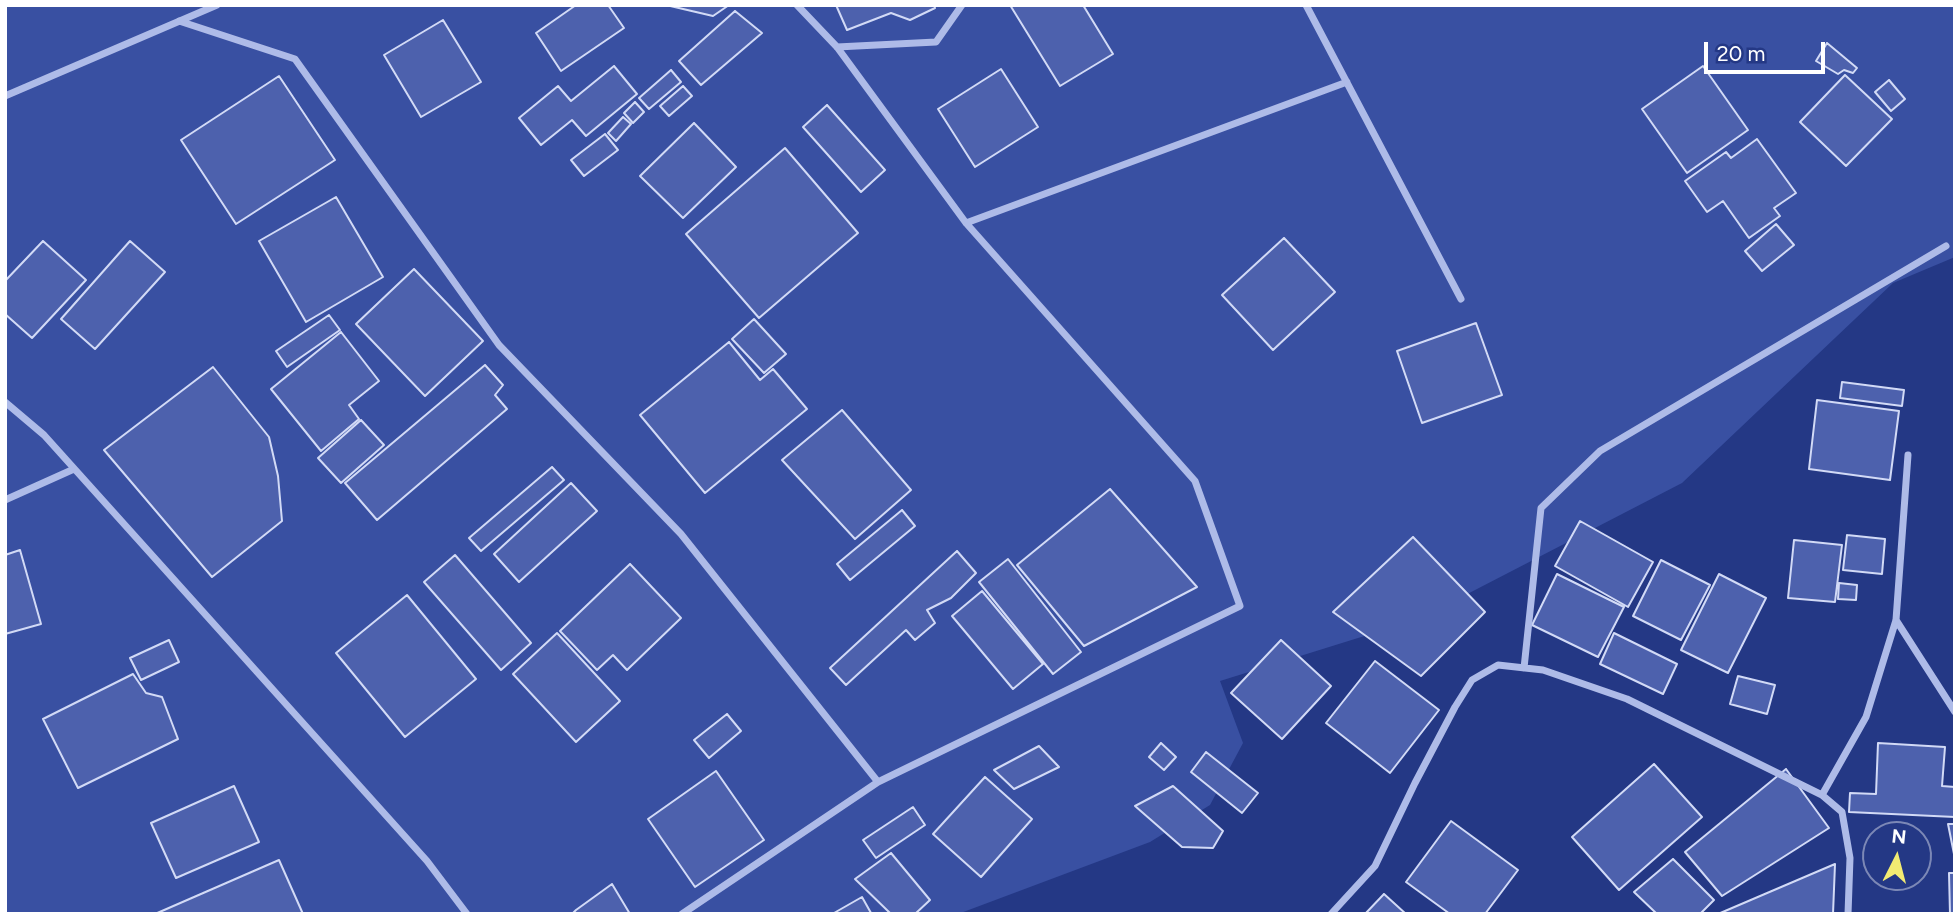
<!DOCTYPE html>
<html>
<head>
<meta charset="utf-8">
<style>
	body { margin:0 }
	#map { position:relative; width:1960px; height:919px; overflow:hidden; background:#243885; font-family:Figtree,sans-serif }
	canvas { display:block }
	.frame { position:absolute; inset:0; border:7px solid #fff; pointer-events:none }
	.north { position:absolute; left:1862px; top:821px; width:70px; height:70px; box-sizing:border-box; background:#243885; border:2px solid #7c88b6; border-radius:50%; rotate:6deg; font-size:19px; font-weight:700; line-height:28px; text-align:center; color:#fff }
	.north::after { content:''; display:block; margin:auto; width:24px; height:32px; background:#f2eb72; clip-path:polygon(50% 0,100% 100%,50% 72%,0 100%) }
	.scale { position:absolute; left:1704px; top:42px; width:121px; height:32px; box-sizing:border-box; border:4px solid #fff; border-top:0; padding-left:9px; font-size:21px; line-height:24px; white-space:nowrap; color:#fff; -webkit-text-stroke:5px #243885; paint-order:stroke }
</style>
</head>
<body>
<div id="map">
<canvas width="1960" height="919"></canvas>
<div class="frame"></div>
<div class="north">N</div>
<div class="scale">20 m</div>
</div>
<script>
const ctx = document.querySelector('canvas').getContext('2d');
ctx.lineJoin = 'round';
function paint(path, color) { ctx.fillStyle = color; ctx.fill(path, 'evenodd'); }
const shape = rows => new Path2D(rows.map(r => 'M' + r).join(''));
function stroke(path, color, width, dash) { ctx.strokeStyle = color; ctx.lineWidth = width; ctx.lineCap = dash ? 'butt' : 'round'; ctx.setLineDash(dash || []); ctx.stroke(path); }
const green = shape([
	[5,5,1955,5,1955,257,1893,283,1682,483,1419,619,1220,681,1243,743,1210,805,1150,842,958,914,5,914]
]);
const building = shape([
	[576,5,608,5,624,28,561,71,536,33,576,5],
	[666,5,729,5,713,16,666,5],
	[836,5,934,5,935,8,910,20,891,13,847,30,836,5],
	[1010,5,1083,5,1113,54,1060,86,1010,5],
	[735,11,762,33,701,85,679,61,735,11],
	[443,20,481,82,421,117,384,55,443,20],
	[1827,43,1857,68,1853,73,1844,70,1838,74,1816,61,1827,43],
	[614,66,637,94,586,136,572,120,541,145,519,118,558,86,571,101,614,66],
	[1703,66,1748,130,1687,173,1642,109,1703,66],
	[1001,69,1038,127,975,167,938,109,1001,69],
	[671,70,681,82,649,109,639,98,671,70],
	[1845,75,1892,119,1846,166,1800,122,1845,75],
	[279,76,335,160,236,224,181,140,279,76],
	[1889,80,1905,99,1891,111,1875,92,1889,80],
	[683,86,692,96,669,116,660,106,683,86],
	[635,102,644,112,633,123,624,113,635,102],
	[827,105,885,170,861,192,803,127,827,105],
	[623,117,631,124,616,141,608,133,623,117],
	[694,123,736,167,683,218,640,176,694,123],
	[605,134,618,150,584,176,571,160,605,134],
	[1757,139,1796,193,1774,208,1780,216,1749,238,1723,201,1707,212,1685,181,1726,152,1731,158,1757,139],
	[785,148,858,233,759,318,686,234,785,148],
	[336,197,383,277,306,322,259,241,336,197],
	[1776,224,1794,245,1762,271,1745,251,1776,224],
	[1284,238,1335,292,1273,350,1222,295,1284,238],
	[43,241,86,280,32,338,5,314,5,281,43,241],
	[130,241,165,272,95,349,61,319,130,241],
	[414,269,483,341,425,396,356,324,414,269],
	[329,315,340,330,287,367,276,351,329,315],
	[754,319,786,354,764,373,732,339,754,319],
	[1476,323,1502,395,1422,423,1397,351,1476,323],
	[341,332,379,381,349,405,359,419,321,451,271,389,341,332],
	[729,342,760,380,773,369,807,409,705,493,640,415,729,342],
	[485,365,503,385,495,395,507,409,377,520,345,483,485,365],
	[213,367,269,437,278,476,282,521,212,577,104,450,213,367],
	[1842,382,1904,390,1902,406,1840,398,1842,382],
	[1817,400,1899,411,1890,480,1809,469,1817,400],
	[842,410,911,490,855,539,782,460,842,410],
	[361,420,384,445,341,483,318,458,361,420],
	[552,467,564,480,481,551,469,538,552,467],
	[571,483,597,511,519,582,494,554,571,483],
	[1110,489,1197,587,1084,646,1017,565,1110,489],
	[902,510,915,526,850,580,837,564,902,510],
	[1580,521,1653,562,1628,607,1555,566,1580,521],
	[1847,535,1885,539,1882,574,1843,570,1847,535],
	[1413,537,1485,612,1421,676,1333,612,1413,537],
	[1794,540,1842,545,1835,602,1788,598,1794,540],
	[20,550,41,624,5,634,5,555,20,550],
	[957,551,976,573,951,598,927,610,935,623,915,640,906,630,846,685,830,668,957,551],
	[455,555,531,643,501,670,424,582,455,555],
	[1008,559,1081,652,1053,674,979,582,1008,559],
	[1661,560,1710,585,1681,640,1633,616,1661,560],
	[630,564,681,618,627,670,613,655,597,670,560,631,630,564],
	[1557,574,1624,607,1598,657,1532,625,1557,574],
	[1719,574,1766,598,1728,673,1681,650,1719,574],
	[1839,583,1857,585,1856,600,1838,599,1839,583],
	[982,591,1043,664,1013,689,952,616,982,591],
	[407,595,476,679,405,737,336,653,407,595],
	[557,633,620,701,576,742,513,674,557,633],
	[1614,633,1677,664,1663,694,1600,664,1614,633],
	[169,640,179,662,141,680,130,658,169,640],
	[1281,640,1331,686,1282,739,1231,693,1281,640],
	[1375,661,1439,710,1390,773,1326,723,1375,661],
	[133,674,146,693,162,697,178,739,78,788,43,719,133,674],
	[1738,676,1775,685,1767,714,1730,704,1738,676],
	[727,714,741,731,709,758,694,740,727,714],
	[1161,743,1176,757,1164,770,1149,757,1161,743],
	[1878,743,1945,747,1942,786,1955,787,1955,817,1849,812,1850,793,1876,794,1878,743],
	[1039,746,1059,767,1014,789,994,770,1039,746],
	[1206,752,1258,793,1242,813,1191,772,1206,752],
	[1654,764,1702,817,1619,890,1572,837,1654,764],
	[1786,769,1829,828,1722,896,1685,852,1786,769],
	[716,771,764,840,695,887,648,819,716,771],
	[985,777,1032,819,981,877,933,834,985,777],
	[234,786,259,842,176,878,151,823,234,786],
	[1173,786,1223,831,1213,848,1182,847,1135,806,1173,786],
	[913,807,925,825,876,858,863,840,913,807],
	[1451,821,1518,870,1485,914,1450,914,1406,882,1451,821],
	[1948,824,1955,824,1955,859,1948,824],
	[891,853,930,900,915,914,891,914,855,879,891,853],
	[1673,859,1714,900,1700,914,1657,914,1634,892,1673,859],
	[279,860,303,914,155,914,279,860],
	[1835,864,1833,914,1718,914,1835,864],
	[1949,873,1955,873,1955,914,1950,914,1949,873],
	[612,884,630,914,572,914,576,910,612,884],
	[1384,894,1406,914,1365,914,1384,894],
	[862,897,871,913,834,913,862,897]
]);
const street = shape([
	[1306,5,1461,299],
	[179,21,295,59,499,345,681,534,878,782],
	[837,47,936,42,962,5],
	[5,96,217,5],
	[966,223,1347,82],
	[5,402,44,435,427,861,467,914],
	[5,500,74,469],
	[1896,620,1955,712],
	[1524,668,1541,508,1600,451,1946,246],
	[1822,795,1866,717,1896,620,1908,455],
	[682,914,878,782,1240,606,1195,481,966,223,837,47,797,5],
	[1331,914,1375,866,1415,783,1455,707,1472,680,1498,665,1543,670,1627,699,1822,795,1842,812,1850,858,1848,914]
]);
paint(green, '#3950a2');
paint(building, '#4d61ad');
stroke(building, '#d2daf6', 2);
stroke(street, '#aebbe8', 7);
</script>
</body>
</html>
